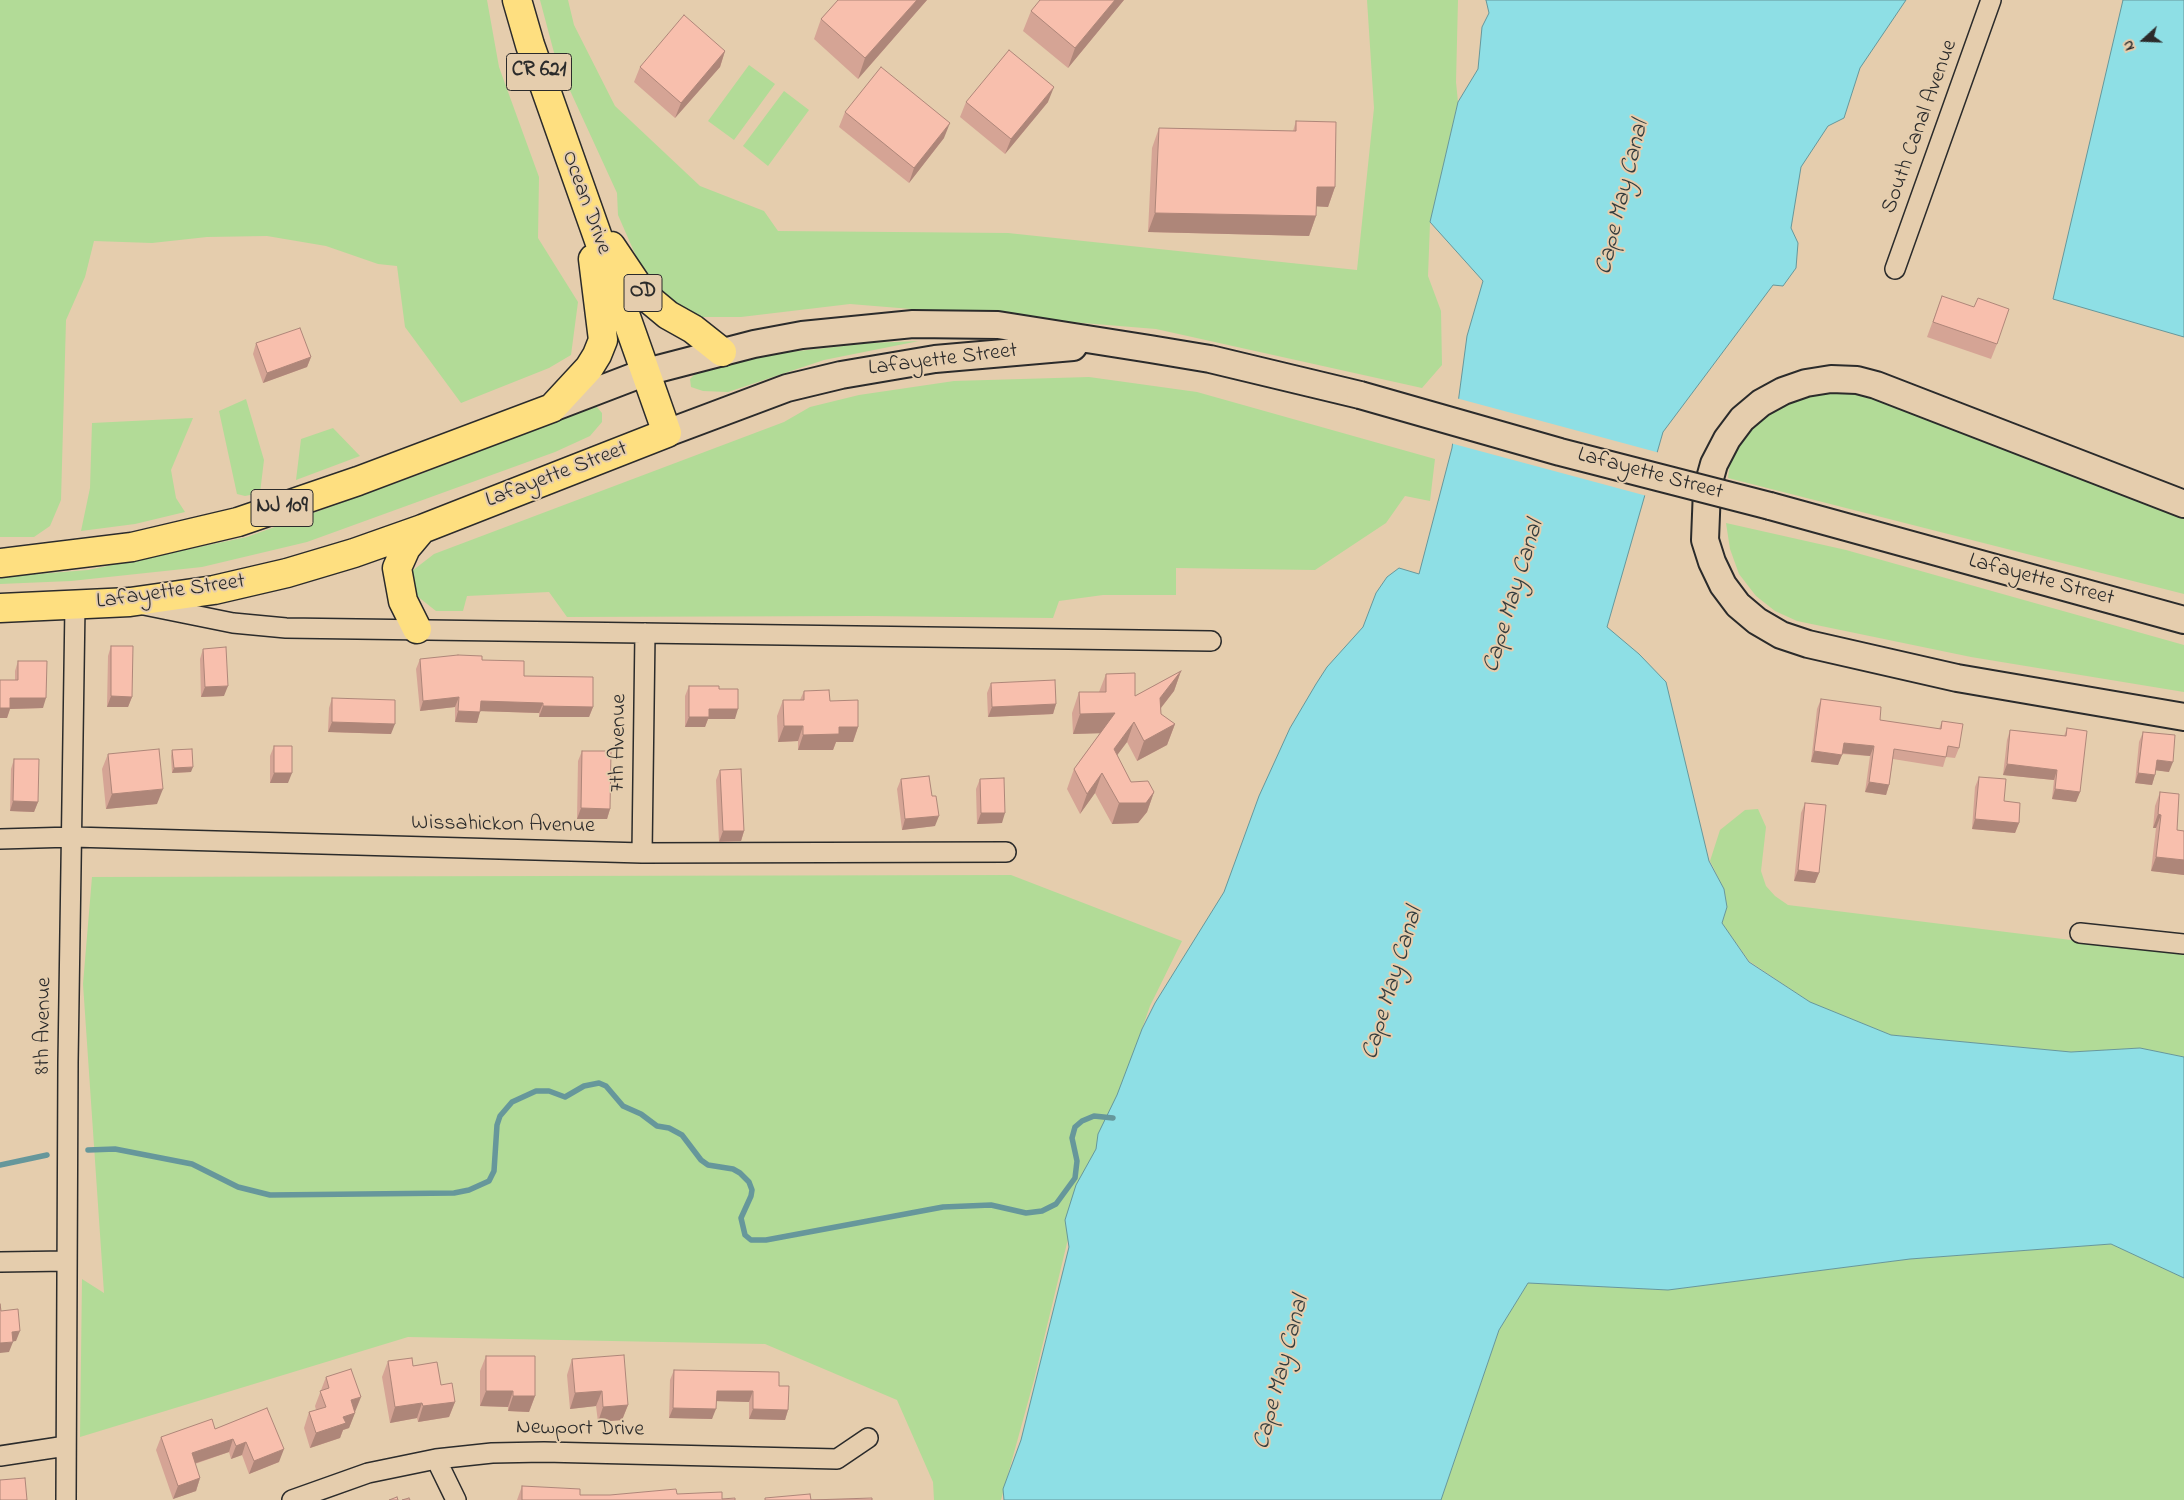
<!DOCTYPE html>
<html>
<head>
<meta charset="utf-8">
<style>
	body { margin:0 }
	#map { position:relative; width:2184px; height:1500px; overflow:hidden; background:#e5cdad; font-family:"Indie Flower",sans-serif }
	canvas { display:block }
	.north { position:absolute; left:2119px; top:15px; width:50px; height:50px; -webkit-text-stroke:4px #e5cdad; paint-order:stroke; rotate:250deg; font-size:14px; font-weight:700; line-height:20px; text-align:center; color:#2b2b2b }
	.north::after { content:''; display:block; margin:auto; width:18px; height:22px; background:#2b2b2b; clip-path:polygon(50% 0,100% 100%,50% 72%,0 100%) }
</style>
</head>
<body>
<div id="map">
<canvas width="2184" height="1500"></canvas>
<div class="north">N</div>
</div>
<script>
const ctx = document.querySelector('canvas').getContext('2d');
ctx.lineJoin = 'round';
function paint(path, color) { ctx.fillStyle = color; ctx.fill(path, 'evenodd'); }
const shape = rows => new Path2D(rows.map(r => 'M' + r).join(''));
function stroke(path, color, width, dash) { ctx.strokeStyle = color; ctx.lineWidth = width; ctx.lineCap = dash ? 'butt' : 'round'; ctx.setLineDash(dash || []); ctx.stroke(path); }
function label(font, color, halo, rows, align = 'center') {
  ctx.font = font + ' "Indie Flower",sans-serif'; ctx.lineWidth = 4; ctx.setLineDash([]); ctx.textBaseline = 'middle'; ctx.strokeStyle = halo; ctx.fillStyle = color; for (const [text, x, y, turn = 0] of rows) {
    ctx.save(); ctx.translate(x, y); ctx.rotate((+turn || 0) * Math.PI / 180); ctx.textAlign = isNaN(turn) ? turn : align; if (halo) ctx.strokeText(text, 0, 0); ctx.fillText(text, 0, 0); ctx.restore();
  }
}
const green = shape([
	[0,0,487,0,499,67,539,177,538,238,578,302,571,355,549,368,461,403,405,327,397,266,378,264,326,246,267,236,207,237,152,243,94,241,85,277,66,320,61,500,50,526,34,537,0,537],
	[540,0,568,0,574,25,615,106,700,186,764,211,778,231,1008,233,1357,270,1374,108,1367,0,1458,0,1456,82,1458,102,1430,223,1428,276,1441,311,1442,365,1422,388,1156,329,850,304,741,317,699,317,662,297,639,263,618,215,617,193,556,60],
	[749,65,775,84,734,140,708,121],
	[784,91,809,110,768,166,743,146],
	[919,341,824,360,728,392,703,391,691,387,690,379,695,374,772,354,870,343],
	[1089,377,1197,392,1435,459,1430,501,1405,496,1386,523,1315,570,1176,568,1176,595,1103,595,1059,601,1053,618,868,616,567,617,549,592,467,596,463,611,436,611,417,596,412,571,434,554,784,422,810,407,859,395,954,381],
	[1819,394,1852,394,1882,401,2184,516,2184,594,1728,478,1730,463,1741,439,1763,416,1787,401],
	[246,399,264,460,260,493,245,496,237,494,219,411],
	[596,406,602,413,602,422,590,436,555,452,307,542,202,567,71,581,0,584,0,577,88,570,247,537,426,472],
	[193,418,171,470,176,498,185,512,135,524,81,531,90,488,92,423],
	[333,428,360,456,296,480,301,439],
	[1726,523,1846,550,2184,645,2184,692,1971,657,1797,621,1775,611,1756,596,1739,574,1730,549],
	[1758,809,1766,827,1761,871,1766,886,1775,896,1788,905,2184,954,2184,1057,2140,1048,2071,1052,1891,1035,1810,1002,1749,961,1722,923,1727,907,1724,889,1710,861,1720,830,1745,810],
	[1011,875,1182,941,1150,1006,1067,1243,1034,1380,1001,1500,934,1500,933,1482,897,1400,765,1344,408,1337,80,1437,82,1279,104,1293,83,984,92,877],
	[2111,1244,2184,1278,2184,1500,1441,1500,1499,1330,1528,1283,1668,1290,1910,1259]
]);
const water = shape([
	[1486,0,1906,0,1860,68,1844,118,1828,126,1801,167,1791,228,1798,243,1796,268,1783,286,1773,285,1663,432,1607,627,1639,654,1666,682,1709,861,1724,889,1727,907,1722,923,1749,962,1810,1002,1891,1035,2071,1052,2140,1048,2184,1057,2184,1278,2111,1244,1910,1259,1668,1290,1528,1283,1499,1330,1441,1500,1004,1500,1003,1489,1021,1440,1069,1247,1065,1220,1076,1185,1096,1149,1098,1134,1117,1095,1142,1029,1155,1003,1224,892,1259,796,1290,728,1316,684,1327,667,1363,627,1376,593,1387,577,1399,568,1419,574,1452,448,1467,336,1483,281,1430,222,1458,102,1478,69,1482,27,1489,13,1486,0],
	[2123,0,2184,0,2184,337,2053,299,2123,0]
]);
const pier = shape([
	[1456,398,1660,453,1647,496,1450,443]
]);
const stream = shape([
	[88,1150,115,1149,192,1164,238,1187,270,1195,454,1193,469,1190,489,1181,494,1171,497,1125,500,1116,512,1102,536,1091,549,1091,565,1097,584,1086,599,1083,606,1086,623,1106,641,1114,657,1126,669,1128,682,1135,701,1160,708,1165,733,1169,740,1173,749,1182,752,1190,751,1196,741,1218,745,1235,751,1240,766,1240,943,1207,991,1205,1026,1213,1042,1211,1056,1204,1075,1178,1077,1161,1072,1138,1075,1127,1082,1121,1094,1116,1113,1118],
	[0,1165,47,1155]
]);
const minor = shape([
	[1895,269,1991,0],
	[144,605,233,623,286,628,1211,641],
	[0,839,73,837,642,853,1006,852],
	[642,853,645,633],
	[2080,933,2184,944],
	[0,1262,67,1261],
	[0,1456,66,1446],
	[436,1459,456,1500],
	[66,1500,68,1062,75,606],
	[292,1500,368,1473,436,1459,492,1453,544,1452,837,1459,868,1438]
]);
const secondary = shape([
	[552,408,646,372,754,344,802,335,913,324,998,325,1150,349,1210,359,1360,395],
	[667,433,787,388,841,375,935,359,1073,347],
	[2184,504,1876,385,1857,380,1831,379,1806,383,1783,391,1761,403,1742,419,1727,439,1714,464,1707,489,1705,540,1712,562,1723,585,1738,605,1757,621,1781,635,1808,644,1957,678,2184,717],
	[1770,506,2184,620]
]);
const primary = shape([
	[611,246,644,295,668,315,693,329,722,352],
	[0,563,132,547,238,522,358,481,552,408,589,368,597,355,603,340,593,259],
	[0,608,130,602,214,590,287,573,354,553,422,529,667,433,530,45,517,0],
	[417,629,403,601,397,568,406,548,422,529]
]);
const secondaryBridge = shape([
	[1360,395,1560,452,1770,506]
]);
const wall = shape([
	[838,0,927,0,858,79,814,39,821,19],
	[1124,0,1068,68,1023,31,1031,11],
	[725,51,720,67,675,118,634,82,640,67],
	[966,102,1048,102,1005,154,960,117],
	[845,112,944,138,909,183,839,127],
	[1296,121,1335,187,1328,207,1316,206,1316,216,1309,236,1148,232,1152,148,1159,128,1293,131],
	[1942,296,1997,344,1991,359,1927,337],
	[256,343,311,357,307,367,263,383,253,354],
	[111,646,132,697,128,707,107,707,108,656],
	[203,649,224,696,201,697,200,659],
	[420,659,482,660,524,676,593,707,589,717,539,717,539,713,480,711,477,723,455,722,455,707,420,711,416,669],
	[18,661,43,708,10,709,7,718,0,718,0,680,15,680,15,671],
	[1181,671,1174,691,1161,708,1161,714,1175,724,1167,745,1137,761,1127,742,1117,755,1131,782,1154,792,1147,812,1138,823,1112,824,1095,793,1080,814,1067,789,1074,769,1100,733,1073,734,1072,713,1079,692,1099,692,1106,674,1135,696],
	[991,683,1056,704,1053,714,988,717,987,693],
	[689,686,719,689,735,719,708,719,705,727,685,727,685,696],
	[804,691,830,701,858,727,853,742,836,742,833,750,798,750,798,741,778,742,777,716,783,700,800,700],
	[332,698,391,734,328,732,329,708],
	[1821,699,1880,720,1939,729,1942,721,1959,748,1955,758,1946,757,1943,767,1893,759,1889,785,1886,795,1865,792,1870,756,1842,754,1838,765,1811,762,1817,709],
	[2067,728,2080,792,2076,802,2052,799,2054,780,2003,775,2007,740,2010,730,2064,736],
	[2143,732,2169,772,2156,770,2152,785,2135,783,2139,742],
	[274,746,288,783,270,783,270,756],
	[172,750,191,772,172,773,171,756],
	[582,751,610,809,607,819,577,819,578,761],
	[108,754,157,804,106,809,102,769],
	[14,759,38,802,34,812,10,811,11,769],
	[720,770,744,831,741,841,719,842,716,780],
	[1979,777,2004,801,2019,823,2015,833,1972,829,1975,787],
	[901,779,935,826,902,830,897,789],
	[980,779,1002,823,977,824,976,789],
	[2160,792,2177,830,2184,831,2184,875,2151,871,2156,828,2153,828,2155,806],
	[1805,803,1819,873,1815,883,1794,881,1801,813],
	[486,1356,535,1396,529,1412,508,1411,508,1407,480,1406,480,1371],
	[572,1359,628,1405,622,1420,598,1422,596,1406,570,1409,567,1375],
	[388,1361,413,1366,441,1385,455,1402,449,1417,418,1422,417,1418,390,1423,382,1377],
	[674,1370,779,1386,788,1410,785,1420,749,1419,749,1402,716,1401,712,1419,669,1418,670,1380],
	[326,1377,355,1412,349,1428,343,1430,340,1438,310,1448,304,1428,309,1412,316,1410,315,1406],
	[267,1408,279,1462,249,1474,242,1455,231,1459,229,1452,195,1464,200,1478,196,1491,173,1499,156,1450,161,1437,215,1429],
	[522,1486,580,1495,610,1495,677,1494,735,1500,517,1500]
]);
const shadedWall = shape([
	[917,0,927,0,858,79,865,58],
	[1115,0,1124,0,1068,68,1075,48],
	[725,51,720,67,675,118,681,103],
	[1054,87,1048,102,1005,154,1011,139],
	[950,123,944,138,909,183,914,168],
	[1317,187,1335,187,1328,207,1310,206],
	[1155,213,1316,216,1309,236,1148,232],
	[311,357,307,367,263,383,267,373],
	[1181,671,1174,691,1153,718,1160,698],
	[228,686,224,696,201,697,205,687],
	[111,696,132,697,128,707,107,707],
	[459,697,455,707,420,711,423,701],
	[10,698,46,698,43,708,10,709,7,718,0,718,0,708],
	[481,701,543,703,539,713,477,711],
	[1056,704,1053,714,988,717,992,707],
	[543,706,593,707,589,717,539,717],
	[709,709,738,709,735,719,708,719,705,727,685,727,689,717],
	[458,711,480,712,477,723,455,722],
	[1115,713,1108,733,1073,734,1080,714],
	[332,722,395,724,391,734,328,732],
	[1134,722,1127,742,1106,770,1114,749],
	[1175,724,1167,745,1137,761,1144,741],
	[784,726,803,726,798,741,778,742],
	[839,727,858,727,853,742,836,742,833,750,798,750,803,735],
	[1844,743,1874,746,1870,756,1840,753],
	[1814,751,1842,755,1838,765,1811,762],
	[2157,760,2173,762,2169,772,2153,770],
	[2007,764,2057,770,2054,780,2003,775],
	[193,767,191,772,172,773,174,768],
	[274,773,292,773,288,783,270,783],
	[1102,773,1095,793,1080,814,1087,794],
	[2138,773,2155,775,2152,785,2135,783],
	[1869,782,1889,785,1886,795,1865,792],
	[163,789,157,804,106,809,112,794],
	[2055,789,2080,792,2076,802,2052,799],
	[1154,792,1147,812,1138,823,1112,824,1119,803],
	[13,801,38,802,34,812,10,811],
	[581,808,610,809,607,819,577,819],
	[981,813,1005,813,1002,823,977,824],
	[2158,814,2161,815,2156,828,2153,828],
	[939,816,935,826,902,830,905,819],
	[1975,819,2019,823,2015,833,1972,829],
	[723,831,744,831,741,841,719,842],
	[2156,857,2184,860,2184,875,2151,871],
	[1798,870,1819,873,1815,883,1794,881],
	[20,1331,16,1341,8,1342,12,1332],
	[13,1342,9,1352,0,1353,0,1343],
	[486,1391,513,1391,508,1407,480,1406],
	[602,1391,596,1406,570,1409,575,1393],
	[717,1391,753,1391,749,1402,713,1401],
	[513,1396,535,1396,529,1412,508,1411],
	[361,1397,355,1412,345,1416,351,1400],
	[455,1402,449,1417,418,1422,423,1406],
	[422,1403,417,1418,390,1423,395,1407],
	[628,1405,622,1420,598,1422,603,1407],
	[673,1408,716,1409,712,1419,669,1418],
	[753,1409,788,1410,785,1420,749,1419],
	[355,1413,349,1428,343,1430,340,1438,310,1448,316,1433,343,1417],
	[233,1439,229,1452,187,1466,192,1453],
	[246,1442,242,1455,231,1459,236,1446],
	[284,1449,279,1462,249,1474,254,1461],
	[200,1478,196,1491,173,1499,178,1486]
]);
const building = shape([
	[838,0,917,0,865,58,821,19,838,0],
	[1040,0,1115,0,1075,48,1031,11,1040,0],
	[684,15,725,51,681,103,640,67,684,15],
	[1009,50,1054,87,1011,139,966,102,1009,50],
	[881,67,950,123,914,168,845,112,881,67],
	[1296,121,1336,122,1335,187,1317,187,1316,216,1155,213,1159,128,1296,131,1296,121],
	[1942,296,1974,307,1978,298,2009,309,1997,344,1933,322,1942,296],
	[300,328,311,357,267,373,256,343,300,328],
	[111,646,133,646,132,697,111,696,111,646],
	[226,647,228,686,205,687,203,649,226,647],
	[458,655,482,656,482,660,524,661,524,676,593,677,593,707,543,706,543,703,481,701,480,712,458,711,459,697,423,701,420,659,458,655],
	[18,661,47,661,46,698,10,698,10,708,0,708,0,680,18,680,18,661],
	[1181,671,1160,698,1161,714,1175,724,1144,741,1134,722,1114,749,1131,782,1148,781,1154,792,1146,803,1119,803,1102,773,1087,794,1074,769,1115,713,1080,714,1079,692,1106,692,1106,674,1135,673,1135,696,1181,671],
	[1055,680,1056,704,992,707,991,683,1055,680],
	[689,686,719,686,719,689,738,689,738,709,709,709,709,717,689,717,689,686],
	[829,690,830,701,858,700,858,727,839,727,839,734,803,735,803,726,784,726,783,700,804,700,804,691,829,690],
	[332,698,395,700,395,724,332,722,332,698],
	[1821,699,1881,707,1880,720,1941,729,1942,721,1963,724,1959,748,1948,746,1946,757,1894,749,1889,785,1869,782,1874,746,1844,743,1842,755,1814,751,1821,699],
	[2067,728,2087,731,2080,792,2055,789,2057,770,2007,764,2010,730,2066,736,2067,728],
	[2143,732,2175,735,2173,762,2157,760,2155,775,2138,773,2143,732],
	[274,746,292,746,292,773,274,773,274,746],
	[159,749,163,789,112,794,108,754,159,749],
	[192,749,193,767,174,768,172,750,192,749],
	[582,751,611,751,610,809,581,808,582,751],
	[14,759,39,759,38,802,13,801,14,759],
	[741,769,744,831,723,831,720,770,741,769],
	[929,776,932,796,936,796,939,816,905,819,901,779,929,776],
	[1979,777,2006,779,2004,801,2020,803,2019,823,1975,819,1979,777],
	[1004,778,1005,813,981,813,980,779,1004,778],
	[2160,792,2179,794,2177,830,2184,831,2184,860,2156,857,2161,815,2158,814,2160,792],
	[1805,803,1826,805,1819,873,1798,870,1805,803],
	[0,1304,1,1311,18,1309,20,1331,12,1332,13,1342,0,1343,0,1304],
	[624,1355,628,1405,603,1407,602,1391,575,1393,572,1359,624,1355],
	[486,1356,535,1356,535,1396,513,1396,513,1391,486,1391,486,1356],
	[412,1358,413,1366,437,1362,441,1385,452,1383,455,1402,423,1406,422,1403,395,1407,388,1361,412,1358],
	[351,1369,361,1397,351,1400,355,1413,343,1417,346,1423,316,1433,309,1412,326,1407,320,1391,329,1388,326,1377,351,1369],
	[674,1370,779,1372,779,1386,789,1386,788,1410,753,1409,753,1391,717,1391,716,1409,673,1408,674,1370],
	[267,1408,284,1449,254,1461,246,1442,236,1446,233,1439,192,1453,200,1478,178,1486,161,1437,212,1419,215,1429,267,1408],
	[25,1478,27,1500,0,1500,0,1480,25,1478],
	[522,1486,580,1489,580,1495,610,1495,676,1489,677,1494,722,1492,722,1499,735,1498,735,1500,522,1500,522,1486],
	[810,1494,811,1500,872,1498,872,1500,765,1500,765,1498,810,1494],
	[397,1497,398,1500,389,1500,397,1497],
	[409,1498,410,1500,402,1500,409,1498]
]);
const shields = [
	[539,72,65],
	[643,293,38],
	[282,508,62]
];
const shieldNames = [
	["CR 621",539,72],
	["OD",643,293],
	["NJ 109",282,508]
];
const streetNames = [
	["South Canal Avenue",1921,127,-70],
	["Ocean Drive",585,203,70],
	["Lafayette Street",943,361,-7],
	["Lafayette Street",1650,475,15],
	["Lafayette Street",557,476,-21],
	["Lafayette Street",2041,581,15],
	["Lafayette Street",171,593,-8],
	["7th Avenue",620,743,-89],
	["Wissahickon Avenue",503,826,1],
	["8th Avenue",45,1026,-89],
	["Newport Drive",580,1430,1]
];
const waterNames = [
	["Cape May Canal",1624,198,-76],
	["Cape May Canal",1515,597,-73],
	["Cape May Canal",1394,984,-73],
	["Cape May Canal",1283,1373,-75]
];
paint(green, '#b2db97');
paint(water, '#8edfe5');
stroke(water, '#66979b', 1);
paint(pier, '#e5cdad');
stroke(stream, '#66979b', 5.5);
stroke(minor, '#2b2b2b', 22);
stroke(secondary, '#2b2b2b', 30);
stroke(primary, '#2b2b2b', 31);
stroke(minor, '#e5cdad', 19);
stroke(secondary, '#e5cdad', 26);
stroke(primary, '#fedf80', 28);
stroke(secondaryBridge, '#2b2b2b', 30, []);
stroke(secondaryBridge, '#e5cdad', 26);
paint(wall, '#d5a495');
paint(shadedWall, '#ae8679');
paint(building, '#f8bfad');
stroke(building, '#ae8679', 1);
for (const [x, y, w] of shields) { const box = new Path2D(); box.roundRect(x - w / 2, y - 18.5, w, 37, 4); ctx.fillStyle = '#e5cdad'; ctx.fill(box); stroke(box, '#2b2b2b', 1); }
label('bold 21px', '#2b2b2b', null, shieldNames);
label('22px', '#2b2b2b', '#e5cdad', streetNames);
label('italic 24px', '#353d3e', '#e5cdad', waterNames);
</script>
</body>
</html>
